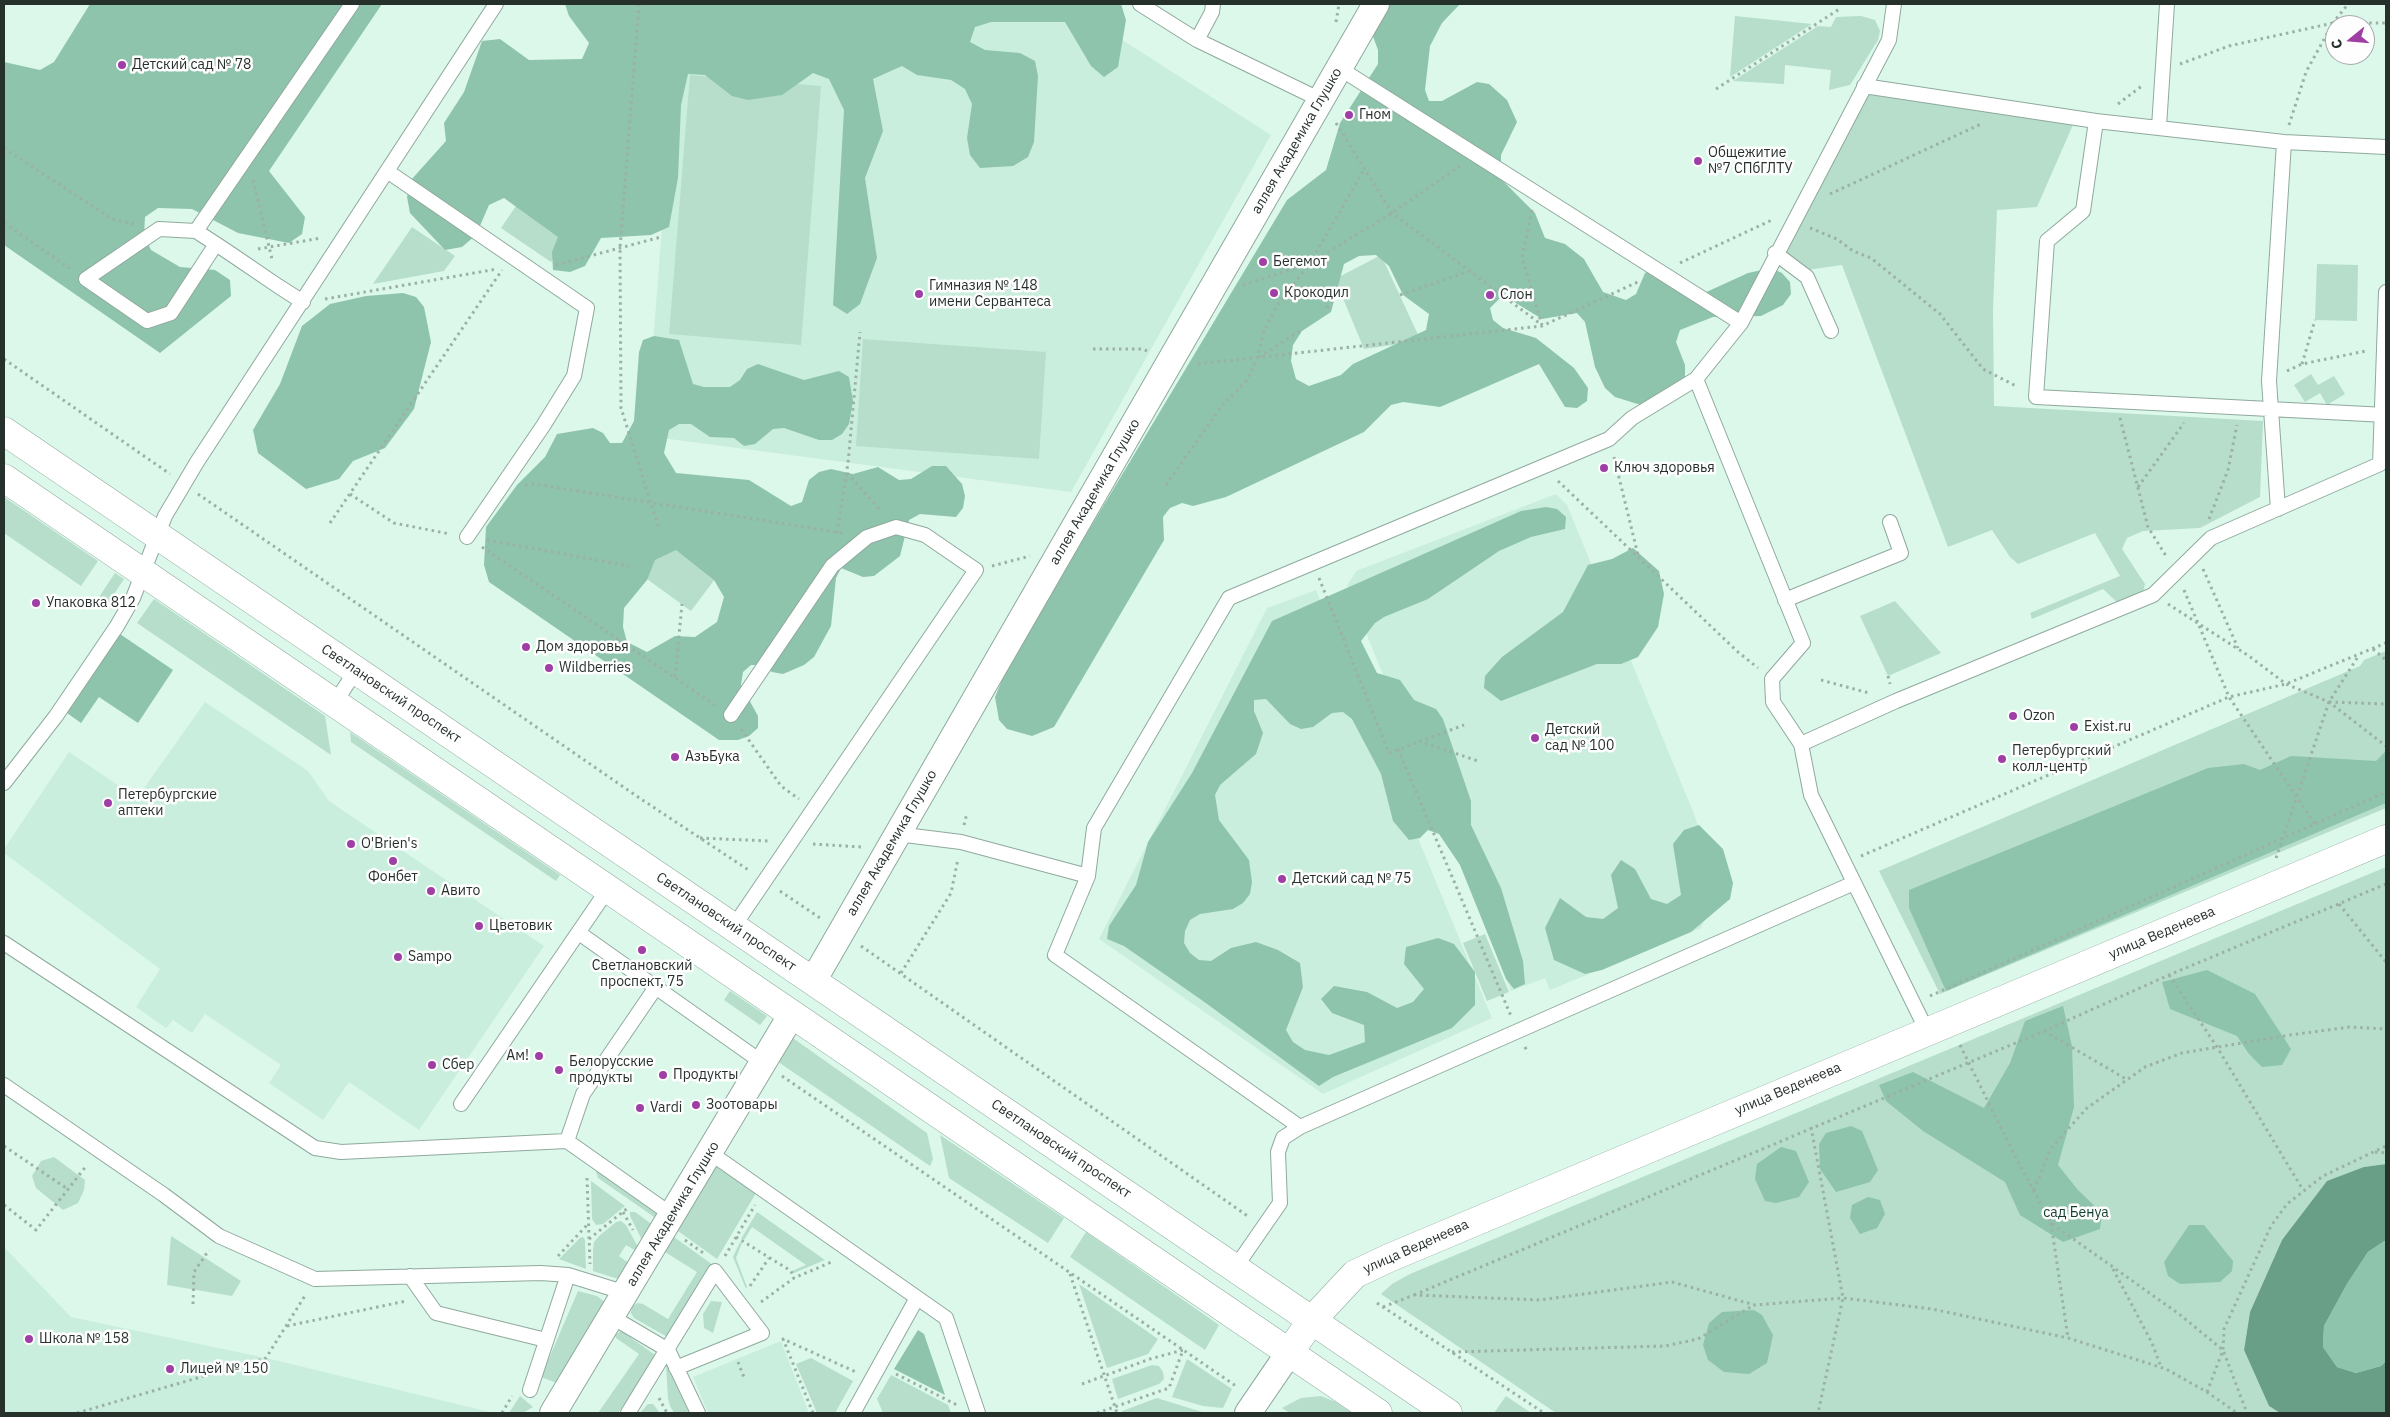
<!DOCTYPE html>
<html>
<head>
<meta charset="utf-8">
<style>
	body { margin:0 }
	#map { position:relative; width:2390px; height:1417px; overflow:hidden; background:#dcf8eb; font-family:"IBM Plex Sans",sans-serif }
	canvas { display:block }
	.frame { position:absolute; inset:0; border:5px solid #27312c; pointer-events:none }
	.north { position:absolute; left:2325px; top:15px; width:50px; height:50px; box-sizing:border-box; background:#fefefe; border:1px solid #a8acaa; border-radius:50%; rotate:253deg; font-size:14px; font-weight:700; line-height:20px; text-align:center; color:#27312c }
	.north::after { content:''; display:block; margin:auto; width:18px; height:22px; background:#9f3ea5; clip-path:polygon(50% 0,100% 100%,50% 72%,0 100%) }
</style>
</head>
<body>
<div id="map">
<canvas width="2390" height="1417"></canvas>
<div class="frame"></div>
<div class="north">С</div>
</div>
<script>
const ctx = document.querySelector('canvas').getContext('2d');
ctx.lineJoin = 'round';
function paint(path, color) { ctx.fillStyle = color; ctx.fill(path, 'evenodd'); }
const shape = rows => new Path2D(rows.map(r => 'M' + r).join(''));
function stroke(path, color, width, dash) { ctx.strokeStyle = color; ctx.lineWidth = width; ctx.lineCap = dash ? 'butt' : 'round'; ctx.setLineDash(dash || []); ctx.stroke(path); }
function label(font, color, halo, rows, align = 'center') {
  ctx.font = font + ' "IBM Plex Sans",sans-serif'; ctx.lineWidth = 5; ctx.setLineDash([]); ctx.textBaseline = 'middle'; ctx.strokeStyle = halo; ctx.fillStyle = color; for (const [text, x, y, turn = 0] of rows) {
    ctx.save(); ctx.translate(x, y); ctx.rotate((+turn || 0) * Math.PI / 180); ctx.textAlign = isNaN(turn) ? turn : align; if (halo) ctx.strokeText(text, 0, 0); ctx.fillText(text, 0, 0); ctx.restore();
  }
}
const built = shape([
	[679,4,1091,20,1271,135,1071,492,646,436],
	[1556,494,1567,505,1694,814,1719,887,1701,928,1550,990,1545,978,1511,991,1347,586,1356,571],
	[1316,590,1492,1018,1323,1094,1099,939,1267,608],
	[205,702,308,771,329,801,544,946,419,1130,349,1082,323,1120,269,1083,281,1065,205,1014,192,1033,173,1020,166,1028,136,1007,160,969,4,853,4,849,69,752,137,798],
	[4,1247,71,1317,266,1358,494,1413,4,1413],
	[781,1341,809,1413,708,1413,693,1377]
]);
const green = shape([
	[1735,16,1812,24,1730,77],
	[1861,16,1875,20,1880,31,1878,40,1850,85,1829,90,1831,70,1785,65,1784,84,1733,81,1818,26,1831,27,1836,17],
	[690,75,821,86,801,345,669,334],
	[1864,86,2076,118,2037,207,1997,210,1993,310,1994,406,2263,421,2260,497,2200,528,2143,531,2127,538,2122,549,2145,584,2143,593,2119,604,2103,589,2032,619,2030,613,2120,576,2095,533,2018,564,2010,557,1992,530,1948,547,1842,265,1807,270,1783,250],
	[518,203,568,237,551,262,501,228],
	[412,227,455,256,444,271,373,284],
	[1381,255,1421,341,1364,349,1335,279],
	[2317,264,2358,265,2357,321,2315,320],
	[863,339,1046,352,1039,459,856,446],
	[2311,374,2318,385,2334,376,2345,394,2327,405,2320,393,2305,402,2294,385],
	[4,497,98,561,81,586,4,533],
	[658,526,721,571,691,611,629,566],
	[115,573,124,579,108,603,99,597],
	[154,599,325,716,331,755,137,623],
	[1895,601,1941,653,1888,676,1860,616],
	[2386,651,2386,808,1940,994,1879,871,2360,666,2364,660],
	[350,732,560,875,556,881,351,742],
	[2386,867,2386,1164,2364,1167,2282,1240,2250,1312,2244,1350,2269,1406,2280,1413,1556,1413,1381,1294,1392,1284,1410,1274],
	[1485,934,1509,992,1487,1001,1463,943],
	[730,991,767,1016,760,1025,724,1000],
	[790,1036,927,1133,933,1159,930,1166,774,1059],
	[940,1135,1064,1218,1048,1243,949,1178],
	[54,1157,85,1180,84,1190,78,1203,63,1210,36,1188,32,1176,41,1161],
	[715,1166,756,1193,717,1259,678,1231],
	[595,1168,655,1210,658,1214,657,1219,598,1178],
	[591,1181,625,1206,603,1224,596,1225,592,1219],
	[630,1212,635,1212,653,1225,643,1242,630,1216],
	[757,1212,825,1260,794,1273,792,1271,806,1265,752,1227,744,1240,741,1239],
	[621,1221,626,1225,639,1249,638,1252,626,1245,619,1256,630,1264,620,1278,615,1278,593,1271,593,1250,594,1242,599,1236,616,1222],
	[1086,1232,1219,1325,1205,1350,1070,1257],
	[171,1236,241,1281,232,1296,167,1285],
	[583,1237,585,1240,586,1269,559,1259,580,1238],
	[674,1237,713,1265,669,1338,634,1318,631,1313,632,1307,637,1303,643,1304,668,1319,697,1272,665,1252],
	[740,1242,742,1243,736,1258,747,1287,746,1289,733,1257],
	[1079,1284,1158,1339,1148,1354,1107,1368],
	[578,1291,597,1296,606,1303,557,1383,541,1377],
	[711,1301,722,1302,713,1333,704,1328,703,1314],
	[621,1331,658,1357,618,1413,598,1413,639,1354,616,1338,615,1335],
	[811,1358,853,1381,835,1413,817,1413,796,1364],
	[1187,1359,1232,1389,1223,1408,1203,1406,1172,1397],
	[666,1364,689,1413,674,1413,670,1406,668,1399],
	[1152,1365,1159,1366,1163,1372,1164,1379,1159,1384,1118,1399,1112,1379],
	[891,1375,948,1405,951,1413,883,1413,877,1399],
	[520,1396,533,1407,523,1413,509,1413],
	[1321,1396,1336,1402,1352,1413,1290,1413,1282,1408,1301,1398],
	[1506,1396,1531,1413,1494,1413],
	[1157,1398,1202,1412,1123,1413,1122,1411],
	[648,1404,653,1404,660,1413,640,1413]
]);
const forest = shape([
	[90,4,382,4,269,171,305,217,302,234,289,243,238,233,192,209,158,208,145,217,144,235,151,250,180,267,215,270,230,280,231,296,160,353,4,245,4,62,40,70,54,62],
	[565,4,1121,4,1126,20,1118,67,1104,77,1091,66,1065,22,991,22,975,27,970,42,985,50,1020,53,1035,61,1038,76,1034,142,1028,157,1013,166,980,168,970,155,967,138,972,104,965,89,951,80,917,75,902,66,873,79,883,131,865,178,877,258,860,304,847,314,833,305,844,110,829,79,813,73,782,95,748,100,732,96,705,75,688,74,681,105,678,178,669,227,651,235,601,238,585,266,570,272,553,270,552,252,558,237,504,198,489,205,476,235,462,247,445,250,410,213,407,197,411,180,446,141,444,123,464,92,482,41,500,39,529,60,582,59,589,43,569,16],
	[1361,4,1460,4,1442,23,1430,46,1425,90,1429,101,1442,101,1477,82,1489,84,1507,100,1517,122,1501,155,1501,179,1535,213,1545,238,1565,244,1584,259,1603,292,1626,300,1636,294,1645,273,1655,267,1667,268,1691,294,1702,294,1748,273,1771,268,1782,273,1790,282,1791,294,1783,305,1761,316,1713,317,1680,330,1676,342,1685,365,1685,377,1644,406,1615,397,1605,388,1595,367,1585,322,1577,313,1542,319,1511,300,1499,299,1490,308,1493,320,1503,328,1536,338,1574,368,1588,388,1587,401,1577,408,1565,407,1539,364,1440,407,1403,402,1391,405,1364,432,1226,497,1193,506,1182,503,1170,508,1163,517,1164,540,1054,727,1032,736,1007,729,999,720,995,697,1009,663,1287,200,1326,170,1340,123,1378,64,1378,50],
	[1376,255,1389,266,1403,295,1429,314,1426,330,1353,364,1341,375,1309,386,1296,379,1291,361,1293,345,1302,331,1331,312,1344,264,1359,256],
	[403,293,416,297,424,307,431,342,414,409,385,448,353,461,339,479,306,489,258,453,253,430,280,384,302,326,330,304,366,296],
	[654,336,679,340,693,384,704,387,730,387,740,380,747,369,758,364,804,380,839,371,849,377,853,401,849,424,842,434,832,440,819,440,784,428,773,429,755,444,744,446,734,438,710,437,691,424,679,424,669,430,664,453,676,473,749,480,791,506,802,502,809,480,819,472,831,469,853,474,878,467,899,480,911,479,932,466,946,466,962,484,965,496,963,508,956,517,920,514,909,520,900,556,874,576,863,577,841,568,836,578,831,626,814,657,804,665,783,674,772,672,762,665,751,665,743,672,741,685,758,716,758,728,749,736,738,740,719,740,489,582,484,565,486,527,517,485,545,457,557,434,593,428,603,433,610,443,622,443,634,421,639,352,643,340],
	[676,550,714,580,724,597,717,622,695,637,675,636,647,652,627,642,623,627,624,608,647,580,655,560],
	[1546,507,1557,509,1566,517,1565,529,1531,537,1499,551,1428,599,1384,617,1375,623,1361,641,1377,673,1400,680,1414,700,1436,709,1443,719,1471,801,1471,825,1501,888,1523,961,1525,984,1514,989,1506,979,1460,865,1439,834,1428,830,1420,838,1409,840,1393,821,1381,774,1352,719,1343,712,1332,713,1313,727,1301,729,1290,724,1266,699,1254,700,1254,711,1263,733,1256,754,1220,785,1215,795,1219,820,1249,860,1252,882,1250,894,1243,903,1233,909,1200,914,1190,920,1185,931,1184,943,1190,953,1199,960,1211,961,1231,948,1256,942,1278,950,1300,963,1303,987,1286,1030,1293,1042,1305,1050,1329,1055,1365,1042,1364,1025,1332,1013,1321,999,1334,986,1367,992,1397,1008,1413,1002,1424,989,1404,964,1406,947,1438,938,1454,944,1475,972,1475,1005,1452,1028,1333,1077,1319,1086,1203,1001,1124,946,1107,939,1109,926,1136,885,1148,842,1192,773,1272,621,1521,511],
	[1633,548,1659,571,1664,594,1658,627,1638,657,1621,664,1597,664,1501,701,1484,688,1485,676,1502,657,1563,612,1588,565,1612,559],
	[120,634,173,670,138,723,99,697,81,723,67,713],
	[2386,751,2386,803,1946,991,1909,908,1909,890,2208,768,2244,764,2260,770,2291,756,2376,761],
	[1699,825,1723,849,1733,883,1730,899,1691,932,1602,970,1585,974,1554,960,1545,928,1560,898,1586,917,1603,919,1618,908,1611,875,1621,860,1635,869,1651,899,1667,904,1681,895,1673,844,1684,830],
	[2207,970,2255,994,2291,1049,2282,1065,2262,1067,2249,1054,2237,1036,2170,1009,2162,982],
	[2063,1006,2072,1046,2074,1107,2058,1165,2078,1190,2102,1213,2100,1229,2063,1242,2020,1215,2005,1182,1923,1131,1886,1101,1879,1085,1913,1072,1984,1108,2010,1063,2025,1021],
	[1851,1126,1862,1131,1878,1170,1870,1182,1836,1192,1820,1169,1819,1144,1826,1133],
	[1781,1147,1796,1151,1809,1182,1799,1197,1776,1203,1765,1201,1755,1179,1757,1164],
	[1868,1197,1880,1200,1885,1214,1877,1228,1860,1234,1850,1218,1852,1205],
	[2189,1225,2204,1225,2233,1261,2232,1271,2220,1282,2180,1284,2168,1276,2164,1262],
	[2386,1240,2386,1361,2381,1366,2356,1373,2337,1367,2323,1347,2324,1326,2347,1284,2368,1252],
	[1754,1310,1762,1315,1773,1335,1767,1363,1749,1374,1724,1372,1708,1360,1703,1345,1709,1323,1722,1312],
	[918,1330,924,1334,945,1395,894,1369]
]);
const water = shape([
	[2386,1164,2386,1240,2368,1252,2347,1284,2324,1326,2323,1347,2337,1367,2356,1373,2381,1366,2386,1361,2386,1413,2280,1413,2269,1406,2244,1350,2250,1312,2282,1240,2327,1181,2364,1167]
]);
const path = shape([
	[639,4,620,248,621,408,658,526],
	[1336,22,1339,4],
	[2180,64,2229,46,2333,23,2386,23],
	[1716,89,1841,8],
	[2118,104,2143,85],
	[1336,123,1392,213,1542,325],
	[2289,125,2306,72,2333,23,2348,4],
	[4,148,112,219,134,224],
	[253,180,272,259],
	[1830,194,1983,123],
	[1532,210,1522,257,1542,325],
	[4,223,71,269],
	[1810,228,1837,239,1853,251,1871,258,1940,314,1983,369,2018,387],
	[258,249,321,238],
	[1680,263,1774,219],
	[556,265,661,237],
	[1243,285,1310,263,1392,213,1460,166],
	[1400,295,1470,271],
	[325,299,497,269],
	[1327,308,1340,290],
	[1093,349,1143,349,1149,352],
	[1259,357,1303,329],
	[4,359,170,474],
	[1198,364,1542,326,1640,281],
	[2302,364,2315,320],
	[2287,371,2302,364,2366,351],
	[2120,418,2148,527,2166,556],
	[1614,457,1638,555],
	[847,473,882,512],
	[1558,481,1738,652,1758,668],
	[525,485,534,484,842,533],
	[1166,485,1221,407,1247,380,1257,358,1264,331,1277,306,1310,263,1365,168],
	[2138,487,2184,423],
	[198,494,638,797,750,871],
	[350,494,394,523,450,534],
	[2209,519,2228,470,2237,425],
	[330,523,502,270],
	[837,533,848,463,860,332],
	[487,540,629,566],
	[482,547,715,705],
	[992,566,1030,556],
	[2203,569,2238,648],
	[1319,578,1389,753,1464,725],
	[2184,590,2229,697,2315,824],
	[2168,604,2249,656,2286,684,2329,702,2386,746],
	[2373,649,2386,660],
	[1888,676,1890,684],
	[675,677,682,604],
	[1821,680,1869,693],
	[2329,702,2386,704],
	[741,729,781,786,799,799],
	[1419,741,1478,761],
	[1398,749,1511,1016],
	[964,825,967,813],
	[700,838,769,841],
	[813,844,861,847],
	[1861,856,2229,697,2286,684,2386,643],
	[2276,858,2329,702,2359,655],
	[780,891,820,918],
	[2339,904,2386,962],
	[861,946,1249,1217],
	[901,973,951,893,958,859],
	[2169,975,2217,1047,2303,1190],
	[1930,996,2386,792],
	[2044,1031,2126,1079],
	[1960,1045,2015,1156,2051,1223,2179,1314,2223,1350,2247,1413],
	[1525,1047,1528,1053],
	[782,1076,1236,1386],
	[1811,1127,1843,1298,1818,1413],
	[4,1146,69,1190],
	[2375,1152,2386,1153],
	[587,1178,590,1264],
	[2034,1190,2051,1148,2087,1108,2145,1067,2182,1053,2290,1035,2350,1027,2386,1029],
	[4,1205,36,1230,87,1165],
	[623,1212,633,1230],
	[2051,1223,2068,1338],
	[736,1237,791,1271,794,1278],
	[589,1239,629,1207],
	[685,1240,706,1255],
	[558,1256,588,1224],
	[725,1256,755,1205],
	[2113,1269,2152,1343,2161,1367],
	[1070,1274,1117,1413],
	[750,1286,769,1258],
	[1414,1295,2044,1031,2169,975,2386,884],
	[761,1302,794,1278,834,1261],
	[1377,1303,1544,1413],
	[193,1304,194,1272,209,1250],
	[1383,1307,1414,1295,1540,1300,1672,1282,1755,1305,1843,1298,1932,1309,2068,1338,2166,1369,2207,1392,2237,1413],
	[287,1326,406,1301],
	[1452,1352,1665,1346,1698,1339,1754,1305],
	[738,1362,745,1380],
	[896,1374,957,1405],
	[1082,1384,1150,1359,1183,1350],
	[2207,1392,2223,1350,2224,1329,2271,1226,2287,1204,2323,1176,2386,1146],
	[659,1398,667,1413],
	[77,1413,266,1358,306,1294],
	[502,1413,512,1396],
	[813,1413,783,1339,856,1372],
	[1097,1413,1169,1388,1183,1350]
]);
const service = shape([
	[1140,4,1197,40],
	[1213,4,1212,12,1197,40,1321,100],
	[1339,68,1741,323],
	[1864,86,2096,121,2284,142,2386,147],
	[2096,121,2083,211,2047,241,2036,397,2386,415],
	[2159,127,2167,4],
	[387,171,587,308,574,376,543,426,467,537],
	[196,231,352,4],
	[216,244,171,313,147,321,86,279,159,229,196,231,216,244,231,254,278,286,303,302],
	[1775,253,1807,277,1831,331],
	[1696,379,1803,643,1772,679,1773,702,1801,744],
	[2278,509,2269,381,2284,142],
	[1785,600,1901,553,1890,522],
	[335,703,356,670],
	[731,715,832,566,867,537,896,527,925,535,976,570,734,926],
	[4,783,56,716,117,626,133,598,165,516,197,462,496,4],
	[897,834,961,842,1088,876],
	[579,933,763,1063],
	[4,943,315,1148,341,1152,567,1141,672,1215],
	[1927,1031,1811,795,1801,744,1896,701,2153,595,2211,538,2380,464,2386,292],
	[4,1085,164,1195,219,1236,315,1279,541,1273,568,1275,626,1293],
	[461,1104,608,889],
	[1300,1127,1055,955,1088,876,1094,828,1229,598,1609,439,1632,418,1696,379,1741,323,1889,40,1894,4],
	[567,1141,583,1094,656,987],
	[709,1152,946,1318,978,1413],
	[1235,1268,1280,1203,1278,1152,1283,1138,1300,1127,1854,883],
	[410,1276,436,1313,546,1340],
	[612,1317,668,1350,698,1413],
	[530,1390,568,1275],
	[628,1413,715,1271,762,1333,676,1368],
	[853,1413,917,1298]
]);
const minor = shape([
	[813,981,1376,4],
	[553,1413,792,1014],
	[1248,1413,1289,1353]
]);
const tertiary = shape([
	[1289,1353,1311,1321,1355,1274,1389,1258,2386,839]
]);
const secondary = shape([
	[4,431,1448,1413],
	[4,478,1378,1413]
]);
const markers = [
	[122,65,5,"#9f3ea5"],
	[1349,115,5,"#9f3ea5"],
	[1698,161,5,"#9f3ea5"],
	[1263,262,5,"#9f3ea5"],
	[1274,293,5,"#9f3ea5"],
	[919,294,5,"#9f3ea5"],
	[1490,295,5,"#9f3ea5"],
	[1604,468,5,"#9f3ea5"],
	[36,603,5,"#9f3ea5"],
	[526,647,5,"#9f3ea5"],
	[549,668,5,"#9f3ea5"],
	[2013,716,5,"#9f3ea5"],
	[2074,727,5,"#9f3ea5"],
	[1535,738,5,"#9f3ea5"],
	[675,757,5,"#9f3ea5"],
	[2002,759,5,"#9f3ea5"],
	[108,803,5,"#9f3ea5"],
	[351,844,5,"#9f3ea5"],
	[393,861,5,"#9f3ea5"],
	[1282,879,5,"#9f3ea5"],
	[431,891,5,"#9f3ea5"],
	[479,926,5,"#9f3ea5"],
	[642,950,5,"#9f3ea5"],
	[398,957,5,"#9f3ea5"],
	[539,1056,5,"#9f3ea5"],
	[432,1065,5,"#9f3ea5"],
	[559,1070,5,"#9f3ea5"],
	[663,1075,5,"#9f3ea5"],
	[696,1105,5,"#9f3ea5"],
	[640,1108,5,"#9f3ea5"],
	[29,1339,5,"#9f3ea5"],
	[170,1369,5,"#9f3ea5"]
];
const poiNames = [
	["Детский сад № 78",132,65],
	["Гном",1359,115],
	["Общежитие",1708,153],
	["№7 СПбГЛТУ",1708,169],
	["Бегемот",1273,262],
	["Гимназия № 148",929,286],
	["имени Сервантеса",929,302],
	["Крокодил",1284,293],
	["Слон",1500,295],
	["Ключ здоровья",1614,468],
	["Упаковка 812",46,603],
	["Дом здоровья",536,647],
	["Wildberries",559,668],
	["Ozon",2023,716],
	["Exist.ru",2084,727],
	["Детский",1545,730],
	["сад № 100",1545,746],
	["Петербургский",2012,751],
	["колл-центр",2012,767],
	["АзъБука",685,757],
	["Петербургские",118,795],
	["аптеки",118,811],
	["O'Brien's",361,844],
	["Фонбет",393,877,"center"],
	["Детский сад № 75",1292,879],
	["Авито",441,891],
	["Цветовик",489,926],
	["Sampo",408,957],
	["Светлановский",642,966,"center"],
	["проспект, 75",642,982,"center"],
	["Ам!",529,1056,"right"],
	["Белорусские",569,1062],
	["продукты",569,1078],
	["Сбер",442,1065],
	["Продукты",673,1075],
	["Зоотовары",706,1105],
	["Vardi",650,1108],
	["Школа № 158",39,1339],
	["Лицей № 150",180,1369]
];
const streetNames = [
	["аллея Академика Глушко",1297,141,-60],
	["аллея Академика Глушко",1095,492,-60],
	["Светлановский проспект",391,694,34],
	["аллея Академика Глушко",892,843,-60],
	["Светлановский проспект",726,922,34],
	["улица Веденеева",2162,933,-23],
	["улица Веденеева",1788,1089,-23],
	["Светлановский проспект",1061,1149,34],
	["аллея Академика Глушко",673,1214,-59],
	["улица Веденеева",1416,1247,-24]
];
const parkNames = [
	["сад Бенуа",2076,1213]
];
paint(built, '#caeedd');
paint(green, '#b6decb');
paint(forest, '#8ec4ac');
paint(water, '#699f87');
stroke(service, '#8fa99d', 16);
stroke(minor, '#8fa99d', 28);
stroke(tertiary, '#8fa99d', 29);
stroke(secondary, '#8fa99d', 29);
stroke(path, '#9bb0a6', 3, [2.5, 4]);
stroke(service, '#fff', 14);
stroke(minor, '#fff', 26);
stroke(tertiary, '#fff', 28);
stroke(secondary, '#fff', 28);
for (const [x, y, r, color] of markers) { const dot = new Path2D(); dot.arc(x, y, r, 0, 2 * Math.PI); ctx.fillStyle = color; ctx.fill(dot); stroke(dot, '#fefefe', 2); }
label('14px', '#27312c', '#fefefe', poiNames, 'left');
label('14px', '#27312c', '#fefefe', streetNames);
label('14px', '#103e2d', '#fefefe', parkNames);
</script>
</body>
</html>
